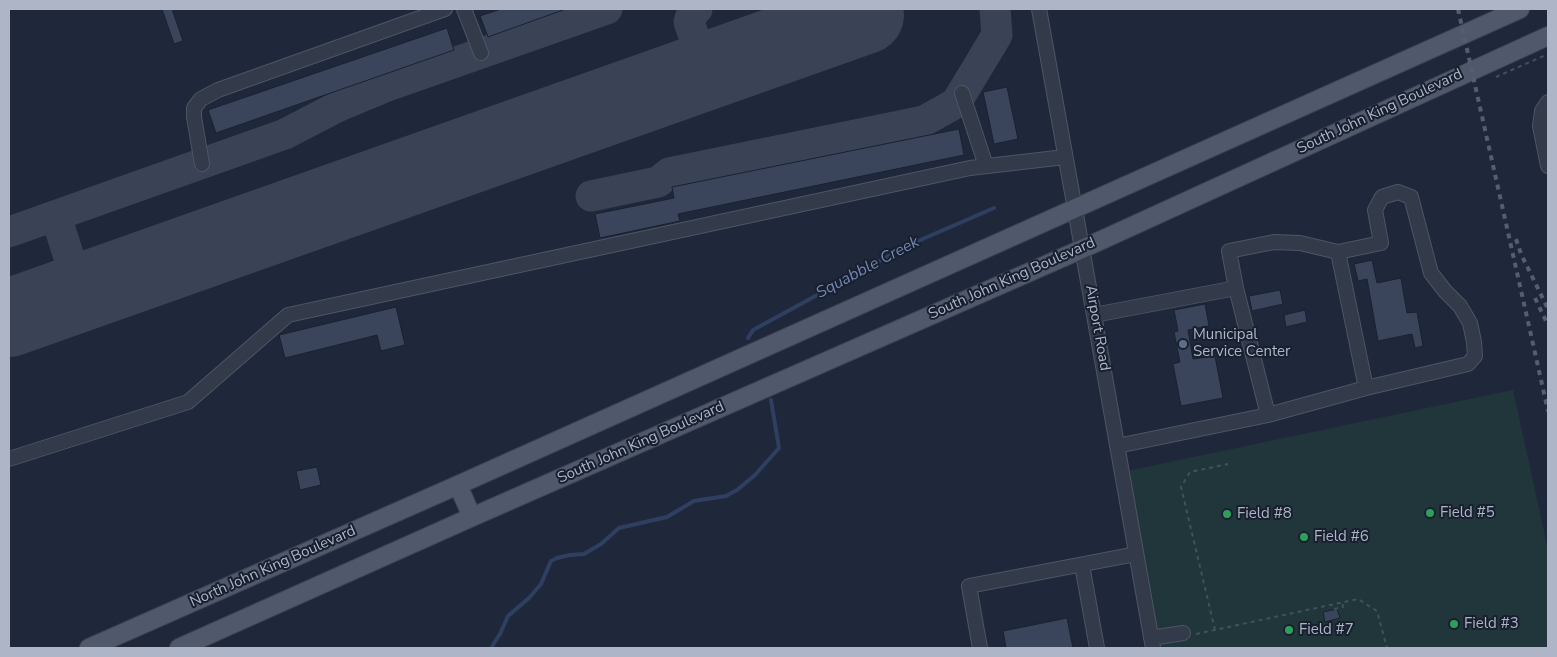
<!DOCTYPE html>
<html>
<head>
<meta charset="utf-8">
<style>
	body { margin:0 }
	#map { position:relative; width:1557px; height:657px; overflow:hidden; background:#1f283a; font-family:"Nunito Sans",sans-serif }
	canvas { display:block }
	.frame { position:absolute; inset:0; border:10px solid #adb5c7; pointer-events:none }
</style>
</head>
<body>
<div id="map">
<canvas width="1557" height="657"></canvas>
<div class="frame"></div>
</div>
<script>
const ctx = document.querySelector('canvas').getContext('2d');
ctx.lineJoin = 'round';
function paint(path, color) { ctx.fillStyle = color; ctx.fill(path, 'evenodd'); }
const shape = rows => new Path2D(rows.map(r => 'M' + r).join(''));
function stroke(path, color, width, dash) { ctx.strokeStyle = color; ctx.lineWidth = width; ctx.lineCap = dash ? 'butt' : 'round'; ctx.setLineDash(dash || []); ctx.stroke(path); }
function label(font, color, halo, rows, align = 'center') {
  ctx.font = font + ' "Nunito Sans",sans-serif'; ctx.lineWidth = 4; ctx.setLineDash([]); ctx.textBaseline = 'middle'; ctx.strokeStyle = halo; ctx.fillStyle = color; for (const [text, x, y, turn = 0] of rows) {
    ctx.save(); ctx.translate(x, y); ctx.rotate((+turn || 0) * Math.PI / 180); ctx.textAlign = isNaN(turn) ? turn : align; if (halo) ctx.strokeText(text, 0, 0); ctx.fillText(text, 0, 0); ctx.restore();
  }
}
const green = shape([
	[1513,390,1548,550,1548,648,1160,648,1127,471]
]);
const stream = shape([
	[748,338,753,330,909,245,994,208],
	[491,648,500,634,508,616,529,598,541,584,551,561,557,558,570,555,584,554,601,544,619,528,667,517,694,501,726,496,737,490,755,475,779,448,771,400]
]);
const taxiway = shape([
	[697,9,691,16,689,22,706,71],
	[865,15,881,9],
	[591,196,658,182,669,173,924,121,956,103,997,35,995,9],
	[56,216,80,292],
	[9,232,285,134,337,107,385,87,607,9]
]);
const runway = shape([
	[9,318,865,15]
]);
const building = shape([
	[162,9,172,9,183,41,174,44,162,9],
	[501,9,563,9,563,10,488,37,480,16,501,9],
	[447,28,454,50,216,133,208,110,447,28],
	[1007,87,1018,139,994,144,983,92,1007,87],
	[959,129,964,155,678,214,680,221,600,238,595,214,674,198,672,187,959,129],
	[1372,260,1377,283,1401,278,1407,313,1417,312,1423,346,1415,348,1412,334,1378,341,1367,279,1358,281,1354,264,1372,260],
	[1280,290,1283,304,1252,311,1249,296,1280,290],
	[1205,304,1209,326,1188,330,1193,359,1215,356,1223,398,1181,406,1173,364,1180,362,1174,332,1178,331,1174,310,1205,304],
	[396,307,405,345,381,351,377,335,285,358,279,335,396,307],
	[1305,310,1307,322,1286,327,1284,315,1305,310],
	[317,467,321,485,300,490,296,471,317,467],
	[1337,609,1340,618,1325,622,1323,612,1337,609],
	[1067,618,1073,648,1006,648,1003,631,1067,618]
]);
const path = shape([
	[1496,77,1548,54],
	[1334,609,1343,607,1342,602],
	[1215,630,1181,487,1190,472,1228,464],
	[1196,634,1358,599,1377,611,1387,648]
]);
const minor = shape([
	[464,9,481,53],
	[1039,9,1094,315,1153,648],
	[962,93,986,166],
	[1548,102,1542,111,1540,126,1548,166],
	[202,164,194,117,194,108,201,99,218,90,445,9],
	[1338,252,1366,388],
	[1236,288,1268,415],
	[1094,315,1236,288,1229,251,1274,242,1300,243,1338,252,1381,243,1375,210,1382,197,1398,192,1411,197,1431,273,1445,291,1460,306,1470,323,1474,342,1475,356,1468,364,1366,388,1268,415,1117,446],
	[9,459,188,402,288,315,970,168,1065,157],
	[1082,565,1097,648],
	[1151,638,1183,633],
	[980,648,969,586,1136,554]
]);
const major = shape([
	[458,485,472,517],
	[89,648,458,485,1520,9],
	[179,648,472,517,1082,249,1548,36]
]);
const rail = shape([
	[1458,9,1548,411],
	[1516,239,1521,254,1548,309],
	[1535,298,1548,325]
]);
const markers = [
	[1183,344,5,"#5c6f8a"],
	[1430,513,5,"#2e9e5b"],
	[1227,514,5,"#2e9e5b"],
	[1304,537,5,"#2e9e5b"],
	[1454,624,5,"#2e9e5b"],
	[1289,630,5,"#2e9e5b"]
];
const streetNames = [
	["South John King Boulevard",1380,112,-25],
	["South John King Boulevard",1012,279,-24],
	["Airport Road",1097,328,80],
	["South John King Boulevard",641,443,-24],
	["North John King Boulevard",273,567,-24]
];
const poiNames = [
	["Municipal",1193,335],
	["Service Center",1193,352],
	["Field #5",1440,513],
	["Field #8",1237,514],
	["Field #6",1314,537],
	["Field #3",1464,624],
	["Field #7",1299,630]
];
const waterNames = [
	["Squabble Creek",868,268,-28]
];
paint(green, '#21363b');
stroke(stream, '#2f3f61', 4);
stroke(taxiway, '#3a4356', 31);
stroke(runway, '#3a4356', 78);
paint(building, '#3a455b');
stroke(building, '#1a2131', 1);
stroke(minor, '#4d5565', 16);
stroke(major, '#3c4354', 20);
stroke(path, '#3e5358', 2, [4, 4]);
stroke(minor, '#333a4a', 14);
stroke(major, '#50596b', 18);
stroke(rail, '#545e72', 4, [5, 5]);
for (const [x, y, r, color] of markers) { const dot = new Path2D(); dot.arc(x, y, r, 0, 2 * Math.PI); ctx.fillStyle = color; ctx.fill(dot); stroke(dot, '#181f2f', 2); }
label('15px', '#adb5c7', '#181f2f', streetNames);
label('15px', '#adb5c7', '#181f2f', poiNames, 'left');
label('italic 16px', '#7287b2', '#181f2f', waterNames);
</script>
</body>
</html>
